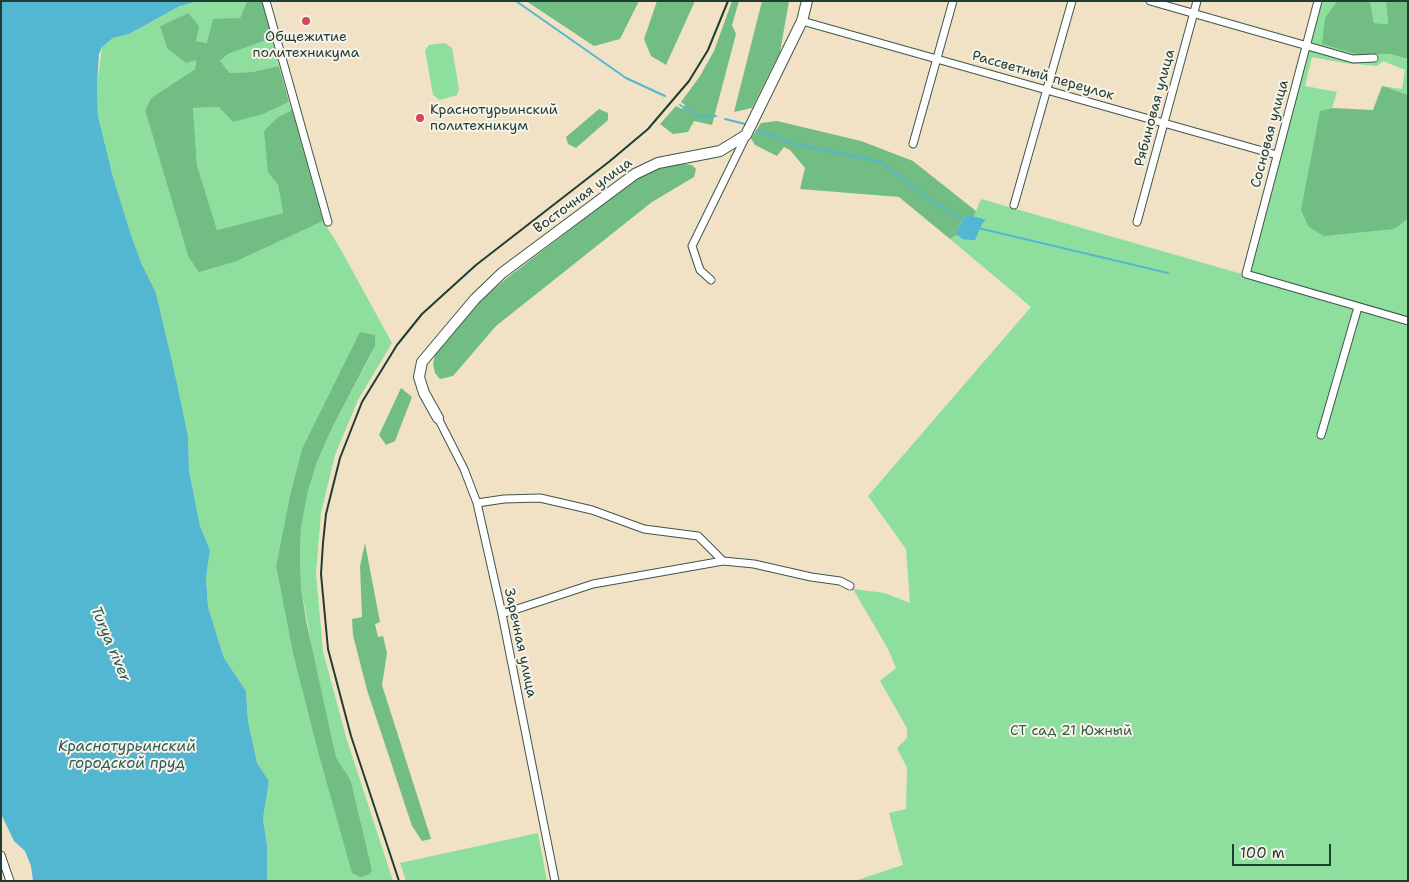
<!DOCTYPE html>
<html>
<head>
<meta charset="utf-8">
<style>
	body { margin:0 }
	#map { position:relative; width:1409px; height:882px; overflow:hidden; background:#f1e2c6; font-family:"Shantell Sans",sans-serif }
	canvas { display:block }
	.frame { position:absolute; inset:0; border:2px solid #1f3d34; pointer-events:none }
	.scale { position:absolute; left:1232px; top:844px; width:99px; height:22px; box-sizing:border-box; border:2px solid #1f3d34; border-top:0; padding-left:6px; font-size:15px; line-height:18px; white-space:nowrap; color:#1f3d34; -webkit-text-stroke:4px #f7f3e8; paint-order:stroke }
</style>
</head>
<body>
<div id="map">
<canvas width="1409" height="882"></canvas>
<div class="frame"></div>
<div class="scale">100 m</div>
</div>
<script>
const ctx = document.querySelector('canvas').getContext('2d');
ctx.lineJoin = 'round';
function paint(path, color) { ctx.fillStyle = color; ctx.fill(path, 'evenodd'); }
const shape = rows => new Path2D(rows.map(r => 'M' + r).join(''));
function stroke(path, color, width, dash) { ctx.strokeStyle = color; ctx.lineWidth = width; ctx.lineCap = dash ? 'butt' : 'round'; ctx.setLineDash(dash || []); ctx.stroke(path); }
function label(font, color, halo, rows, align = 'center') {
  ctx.font = font + ' "Shantell Sans",sans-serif'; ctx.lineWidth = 4; ctx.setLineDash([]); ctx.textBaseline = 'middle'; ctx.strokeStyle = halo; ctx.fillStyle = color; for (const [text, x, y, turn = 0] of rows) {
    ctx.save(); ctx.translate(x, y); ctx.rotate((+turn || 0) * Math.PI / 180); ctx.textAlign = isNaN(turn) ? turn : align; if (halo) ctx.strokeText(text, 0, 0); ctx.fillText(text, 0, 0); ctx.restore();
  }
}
const green = shape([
	[199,1,247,1,240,18,208,43,195,41,188,13,160,26,196,59,195,69,151,98,145,110,188,256,237,261,323,221,340,248,392,343,358,400,335,455,321,513,316,573,323,651,346,737,393,881,267,881,267,845,263,819,269,781,257,763,248,721,246,691,224,658,208,607,206,578,210,550,200,526,189,470,188,436,175,374,156,293,142,266,131,235,113,177,98,116,97,85,102,47,113,38,129,34,180,6],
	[375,347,332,428,317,462,308,491,301,528,300,551,301,587,313,653,336,757,351,781,372,870,370,874,326,773,317,748,293,654,276,566,290,495,302,449],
	[1321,1,1337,1,1325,18,1356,54,1390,54,1408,59,1408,95,1403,96,1382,86,1402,89,1405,70,1383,61,1377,66,1344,63,1312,57,1305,86,1337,92,1332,108,1320,111,1393,229,1408,219,1408,881,854,881,903,865,889,813,906,809,907,768,897,748,907,738,907,728,880,681,896,668,888,649,853,589,885,593,910,603,906,549,868,496,1031,307,950,239,957,235,962,239,981,227,979,218,974,216,981,199,1242,274,1250,270],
	[1370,1,1386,1,1388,24,1374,23],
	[272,38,279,66,252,72,230,73,220,61,228,54],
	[445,43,452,48,459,89,457,95,440,100,433,95,425,50,429,45],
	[289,102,292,110,278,117,268,172,278,185,283,213,217,230,197,165,193,108,219,107,263,114],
	[538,833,547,881,406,881,400,863]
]);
const forest = shape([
	[247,1,262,1,272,38,228,54,220,61,230,73,252,72,279,66,289,102,263,114,233,122,219,107,193,108,197,165,217,230,283,213,278,185,268,172,264,131,278,117,292,110,323,221,237,261,199,272,188,256,145,110,151,98,195,69,196,60,186,63,167,48,160,26,188,13,199,26,196,41,207,43,213,19,240,18],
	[526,1,639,1,620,39,594,46],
	[657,1,695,1,666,65,651,56,644,39],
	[732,1,739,1,732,25,736,34,712,125,694,121,688,132,673,134,660,124,676,106,682,109,685,105,681,102,700,76,714,51],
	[762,1,789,1,780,52,752,108,734,112],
	[1337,1,1370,1,1374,23,1388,24,1386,1,1408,1,1408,59,1390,54,1356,54,1322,44,1325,18],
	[1382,86,1408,95,1408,219,1394,229,1324,236,1309,227,1301,210,1320,111,1332,108,1373,110],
	[599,109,608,113,608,120,576,148,568,144,566,137],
	[777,121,861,141,913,161,976,211,974,216,966,216,957,230,957,235,950,239,899,197,800,189,805,168,790,150,784,147,777,156,755,145,751,138,761,123],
	[685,164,692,165,696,169,694,177,652,202,496,326,453,376,440,379,435,373,433,364,435,354,480,301,507,278,643,174,668,165],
	[360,332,375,335,375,346,332,428,317,462,308,491,301,528,300,551,301,587,306,620,336,757,351,781,372,870,370,874,360,877,352,873,317,748,293,654,276,566,290,495,302,449],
	[401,388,412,397,395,441,386,445,379,435],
	[365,543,380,622,375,624,378,637,383,636,387,653,382,685,431,839,422,841,412,826,367,690,353,635,352,619,362,617,360,566]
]);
const water = shape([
	[1,1,199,1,180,6,129,34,113,38,102,47,99,54,97,85,98,116,113,177,131,235,142,265,156,293,175,374,188,436,189,470,200,526,210,550,206,578,208,607,224,658,246,691,248,721,257,763,269,781,263,819,267,845,267,881,33,881,31,866,25,851,14,841,1,814],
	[970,215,986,220,982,224,975,240,970,240,962,239,957,235,957,230,966,216]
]);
const stream = shape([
	[516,1,626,78,665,96],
	[680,105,700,117,716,116],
	[725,119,745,124],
	[758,130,791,143,881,162,933,202,965,221],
	[978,228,1168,273]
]);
const street = shape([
	[266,1,328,222],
	[1150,1,1353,59,1374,58],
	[1318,1,1246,274,1408,321],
	[802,21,1277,155],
	[913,144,953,1],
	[1014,205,1072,1],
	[1137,222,1197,1],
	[711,280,700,270,692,246,746,136],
	[438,418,464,469,477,503,502,614,555,881],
	[1321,435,1358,307],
	[477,503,504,499,540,498,592,510,644,529,698,536,723,561],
	[502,614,593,584,723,561,754,564,811,577,840,581,850,586],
	[1,855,10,881]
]);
const secondary = shape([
	[438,418,424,393,419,377,422,362,475,299,502,273,635,174,658,163,720,151,746,135,802,21,807,1]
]);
const rail = shape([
	[399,881,351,736,328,649,321,574,323,543,326,514,340,458,362,402,397,345,422,314,476,265,610,161,648,129,689,81,708,50,728,1]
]);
const markers = [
	[306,21,5,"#d1495b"],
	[420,118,5,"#d1495b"]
];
const poiNames = [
	["Общежитие",306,37],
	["политехникума",306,53],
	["Краснотурьинский",430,110,"left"],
	["политехникум",430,126,"left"]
];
const streetNames = [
	["Рассветный переулок",1043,76,16],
	["Рябиновая улица",1155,108,-75],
	["Сосновая улица",1270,134,-75],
	["Восточная улица",583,196,-36],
	["Заречная улица",520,643,78]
];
const parkNames = [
	["СТ сад 21 Южный",1071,731]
];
const waterNames = [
	["Turya river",110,644,67],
	["Краснотурьинский",127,747],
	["городской пруд",127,764]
];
paint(green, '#8ede9d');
paint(forest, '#72bd84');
paint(water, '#54b7d2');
stroke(stream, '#54b7d2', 2);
stroke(street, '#3e564a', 9);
stroke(secondary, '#3e564a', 12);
stroke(street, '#fff', 7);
stroke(secondary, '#fff', 10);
stroke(rail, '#1f3d34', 2);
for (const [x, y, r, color] of markers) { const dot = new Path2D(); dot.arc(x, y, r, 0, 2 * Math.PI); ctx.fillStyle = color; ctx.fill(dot); stroke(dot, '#f7f3e8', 2); }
label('14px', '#1f3d34', '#f7f3e8', poiNames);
label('14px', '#1f3d34', '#f7f3e8', streetNames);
label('14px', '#355d49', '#f7f3e8', parkNames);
label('italic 15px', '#2c5c5c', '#f7f3e8', waterNames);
</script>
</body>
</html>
